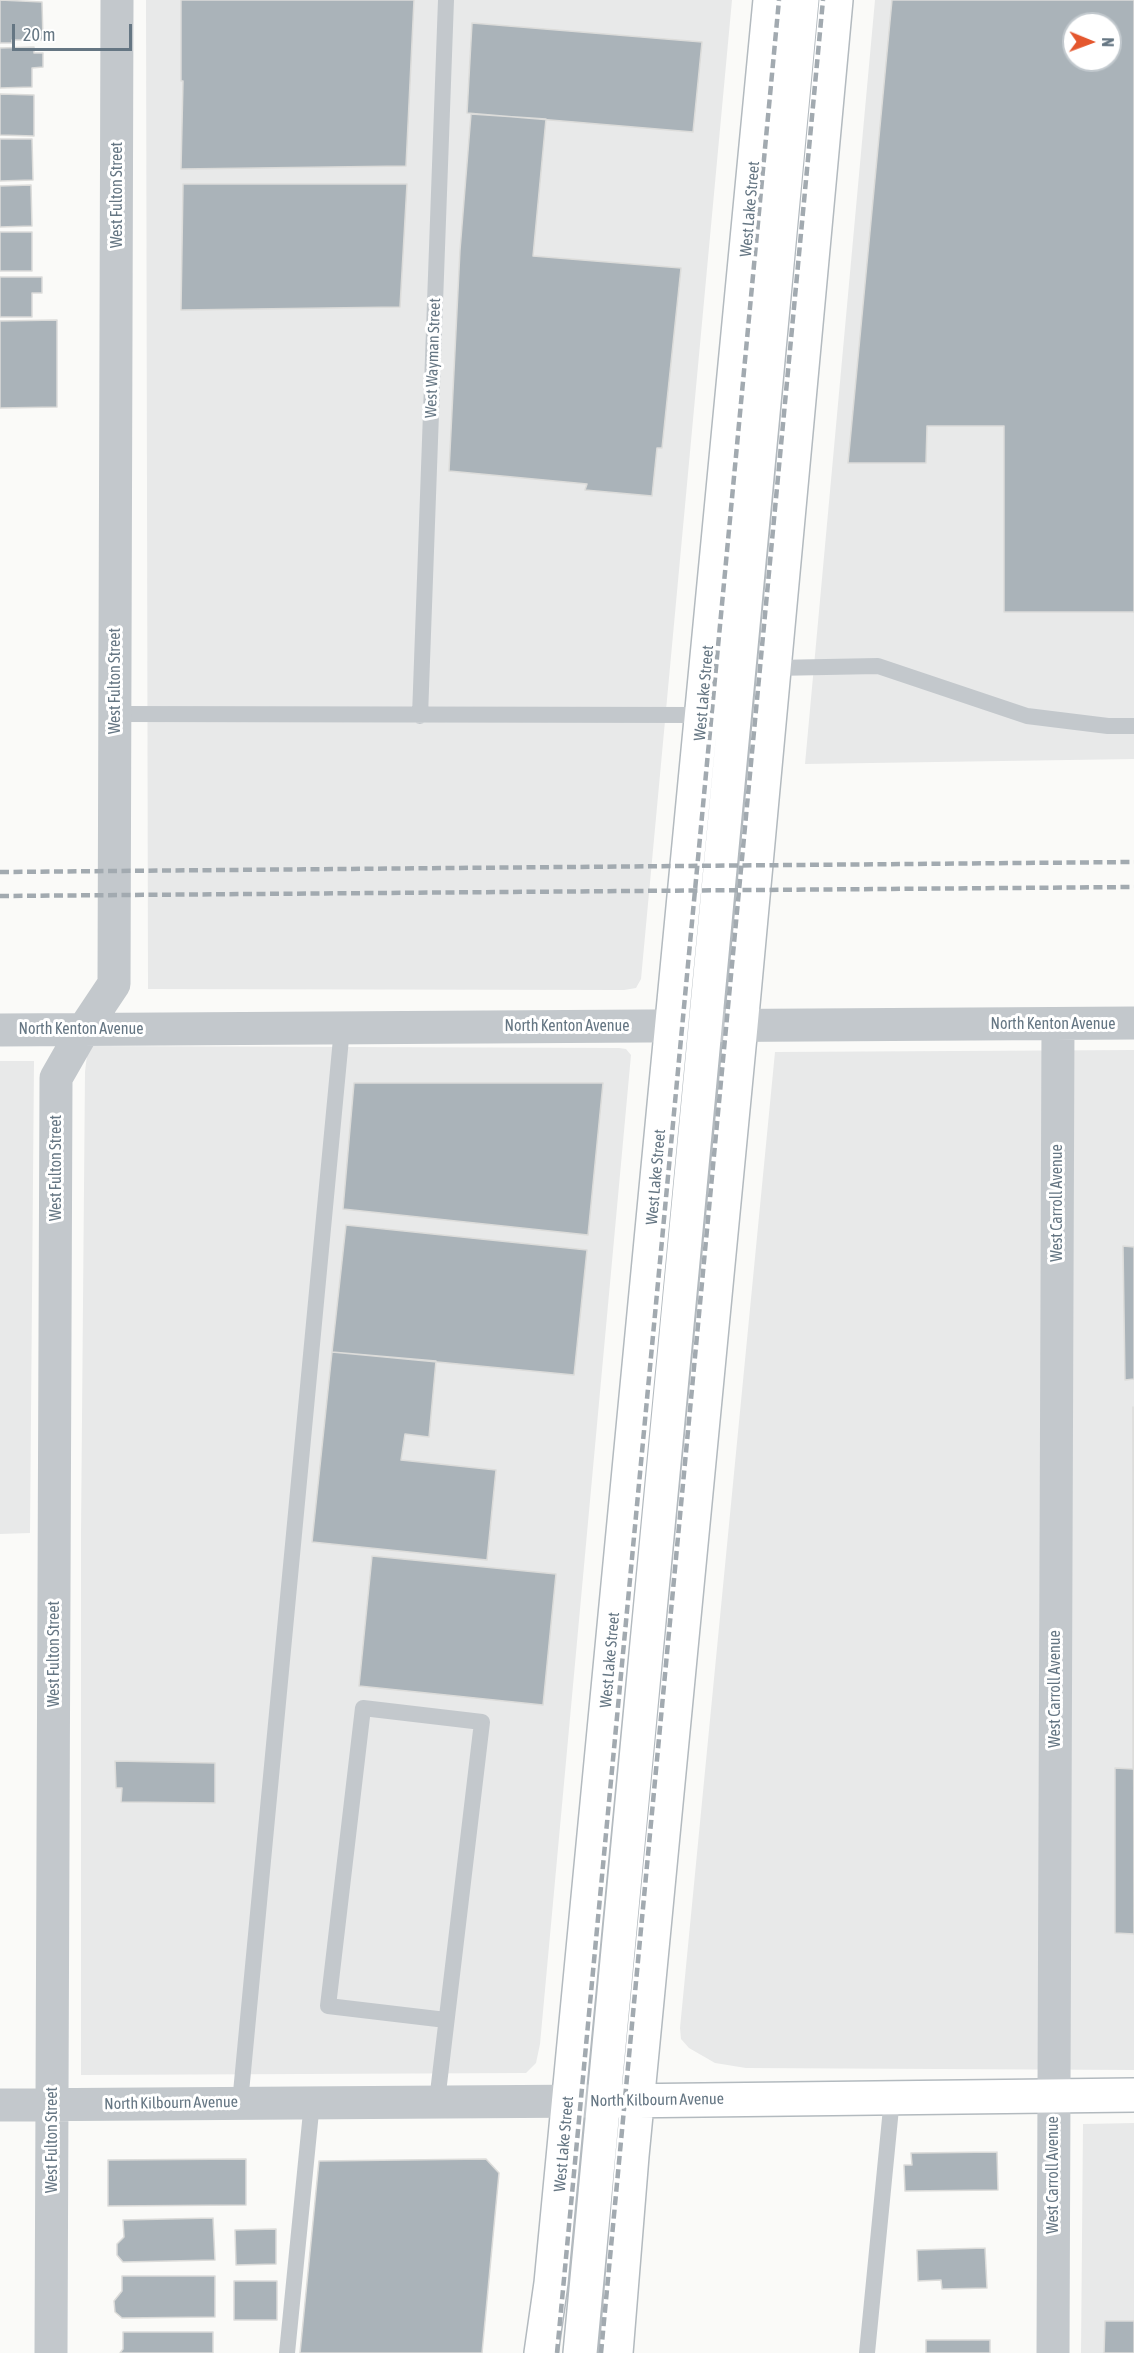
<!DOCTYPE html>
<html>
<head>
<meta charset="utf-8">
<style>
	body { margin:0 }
	#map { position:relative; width:1134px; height:2353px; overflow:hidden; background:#fafaf8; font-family:"Asap Condensed",sans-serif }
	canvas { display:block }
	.north { position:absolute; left:1062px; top:12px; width:60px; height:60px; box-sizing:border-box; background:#fff; border:2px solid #c1c8cd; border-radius:50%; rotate:91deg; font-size:16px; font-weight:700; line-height:24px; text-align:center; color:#657683 }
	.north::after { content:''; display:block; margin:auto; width:21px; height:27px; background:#e4572e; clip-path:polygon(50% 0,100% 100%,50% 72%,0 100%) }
	.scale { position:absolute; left:12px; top:24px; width:120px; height:27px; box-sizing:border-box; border:3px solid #657683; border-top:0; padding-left:8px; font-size:18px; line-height:21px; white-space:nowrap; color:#657683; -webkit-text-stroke:4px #fff; paint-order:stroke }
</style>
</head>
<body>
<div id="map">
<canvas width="1134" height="2353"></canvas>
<div class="north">N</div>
<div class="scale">20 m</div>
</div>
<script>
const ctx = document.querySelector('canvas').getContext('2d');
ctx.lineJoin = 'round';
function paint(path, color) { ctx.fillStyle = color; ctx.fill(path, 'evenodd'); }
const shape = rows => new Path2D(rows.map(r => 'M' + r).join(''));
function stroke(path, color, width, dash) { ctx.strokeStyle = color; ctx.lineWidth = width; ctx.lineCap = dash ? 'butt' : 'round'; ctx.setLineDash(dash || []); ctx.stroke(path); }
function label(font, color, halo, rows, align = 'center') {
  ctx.font = font + ' "Asap Condensed",sans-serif'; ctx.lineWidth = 6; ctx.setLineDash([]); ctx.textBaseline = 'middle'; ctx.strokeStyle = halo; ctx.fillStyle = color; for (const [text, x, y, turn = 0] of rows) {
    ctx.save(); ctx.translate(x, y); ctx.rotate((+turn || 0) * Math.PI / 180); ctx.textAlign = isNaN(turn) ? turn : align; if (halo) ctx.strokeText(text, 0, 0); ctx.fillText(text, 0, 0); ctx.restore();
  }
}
const built = shape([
	[146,0,732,0,641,979,636,988,624,990,148,989],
	[875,0,1134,0,1134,759,805,764],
	[1074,24,1110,24,1110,60,1074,60],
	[88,1046,619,1048,626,1049,631,1055,540,2044,536,2063,526,2073,81,2075,81,1533,85,1072],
	[1134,1050,1134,2070,746,2068,715,2063,689,2048,681,2039,680,2028,775,1052],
	[0,1061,34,1061,30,1533,0,1534],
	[1134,2123,1134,2353,1081,2353,1083,2124]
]);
const building = shape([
	[0,0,42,2,43,40,12,40,12,43,0,43,0,0],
	[181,0,414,0,406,166,181,169,183,81,181,81,181,0],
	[892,0,1134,0,1134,612,1004,612,1004,426,927,426,926,463,848,463,892,0],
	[1074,24,1110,24,1110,60,1074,60,1074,24],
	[472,23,702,42,693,132,467,113,472,23],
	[34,47,34,53,43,53,43,67,32,68,32,87,0,88,0,48,34,47],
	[0,94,34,95,34,136,0,135,0,94],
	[471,114,546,119,533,256,681,268,662,448,657,448,652,496,585,490,587,484,449,471,460,250,471,114],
	[0,139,32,139,33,180,0,181,0,139],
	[183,184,407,184,400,307,181,310,183,184],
	[31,185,32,226,0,227,0,186,31,185],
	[0,232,32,232,32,271,0,271,0,232],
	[0,277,42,277,42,293,32,293,32,317,0,317,0,277],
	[57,320,57,407,0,408,0,321,57,320],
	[354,1083,603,1083,588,1235,343,1209,354,1083],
	[346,1225,587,1250,574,1375,332,1352,346,1225],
	[1123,1246,1134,1247,1134,1379,1125,1380,1123,1246],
	[332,1352,436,1361,429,1437,405,1434,401,1460,496,1470,487,1560,312,1542,332,1352],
	[1133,1407,1134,1934,1115,1933,1115,1768,1133,1769,1133,1407],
	[372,1556,556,1574,543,1705,359,1686,372,1556],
	[115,1761,215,1763,215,1803,121,1802,122,1788,116,1788,115,1761],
	[997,2152,998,2190,905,2191,904,2165,912,2165,911,2153,997,2152],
	[246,2159,246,2205,108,2206,108,2160,246,2159],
	[486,2159,499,2173,482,2353,300,2353,319,2161,486,2159],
	[213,2218,215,2260,123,2262,117,2255,117,2244,124,2237,123,2220,213,2218],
	[276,2229,276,2264,236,2265,235,2230,276,2229],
	[985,2248,987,2288,942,2289,941,2280,918,2281,917,2250,985,2248],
	[122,2276,215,2276,215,2317,122,2318,115,2312,114,2301,122,2291,122,2276],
	[234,2281,277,2281,277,2320,234,2320,234,2281],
	[1105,2321,1134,2321,1134,2353,1104,2353,1105,2321],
	[123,2332,213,2332,213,2353,120,2353,123,2349,123,2332],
	[926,2340,990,2340,990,2353,926,2353,926,2340]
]);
const lane = shape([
	[774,668,878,666,1027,716,1108,726,1134,726],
	[115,714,702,715],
	[420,716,446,0],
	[437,2101,482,1722,363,1708,328,2006,446,2020],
	[240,2103,342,1028],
	[287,2353,312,2102],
	[867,2353,892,2098]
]);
const street = shape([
	[0,1030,1134,1023],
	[0,2105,595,2101],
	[51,2353,56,1078,84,1029,114,984,117,0],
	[1053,2353,1058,1024]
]);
const secondary = shape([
	[617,2101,1134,2095],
	[541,2353,551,2283,770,0],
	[580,2353,802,0],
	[616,2353,632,2156,741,1026,836,0]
]);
const rail = shape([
	[0,872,1134,862],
	[0,896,1134,887],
	[557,2353,779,0],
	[601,2353,823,0]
]);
const streetNames = [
	["West Fulton Street",117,195,-90],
	["West Lake Street",750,209,-85],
	["West Wayman Street",433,358,-88],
	["West Fulton Street",115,681,-90],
	["West Lake Street",704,693,-85],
	["North Kenton Avenue",1053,1024],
	["North Kenton Avenue",567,1026],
	["North Kenton Avenue",81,1029],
	["West Fulton Street",56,1168,-90],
	["West Lake Street",656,1177,-85],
	["West Carroll Avenue",1057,1203,-90],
	["West Fulton Street",54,1654,-90],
	["West Lake Street",610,1660,-85],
	["West Carroll Avenue",1055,1689,-90],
	["North Kilbourn Avenue",657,2100,-1],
	["North Kilbourn Avenue",171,2103,-1],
	["West Fulton Street",52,2140,-90],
	["West Lake Street",564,2144,-85],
	["West Carroll Avenue",1053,2175,-90]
];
paint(built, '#e8e9e9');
paint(building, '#aab3b9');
stroke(building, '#dcdcda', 1.5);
stroke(secondary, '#b3babf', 36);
stroke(lane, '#c3c8cc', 16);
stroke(street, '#c3c8cc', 33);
stroke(secondary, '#fff', 33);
stroke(rail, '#a2aab0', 4.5, [9, 4.5]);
label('16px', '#657683', '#fff', streetNames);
</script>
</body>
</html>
